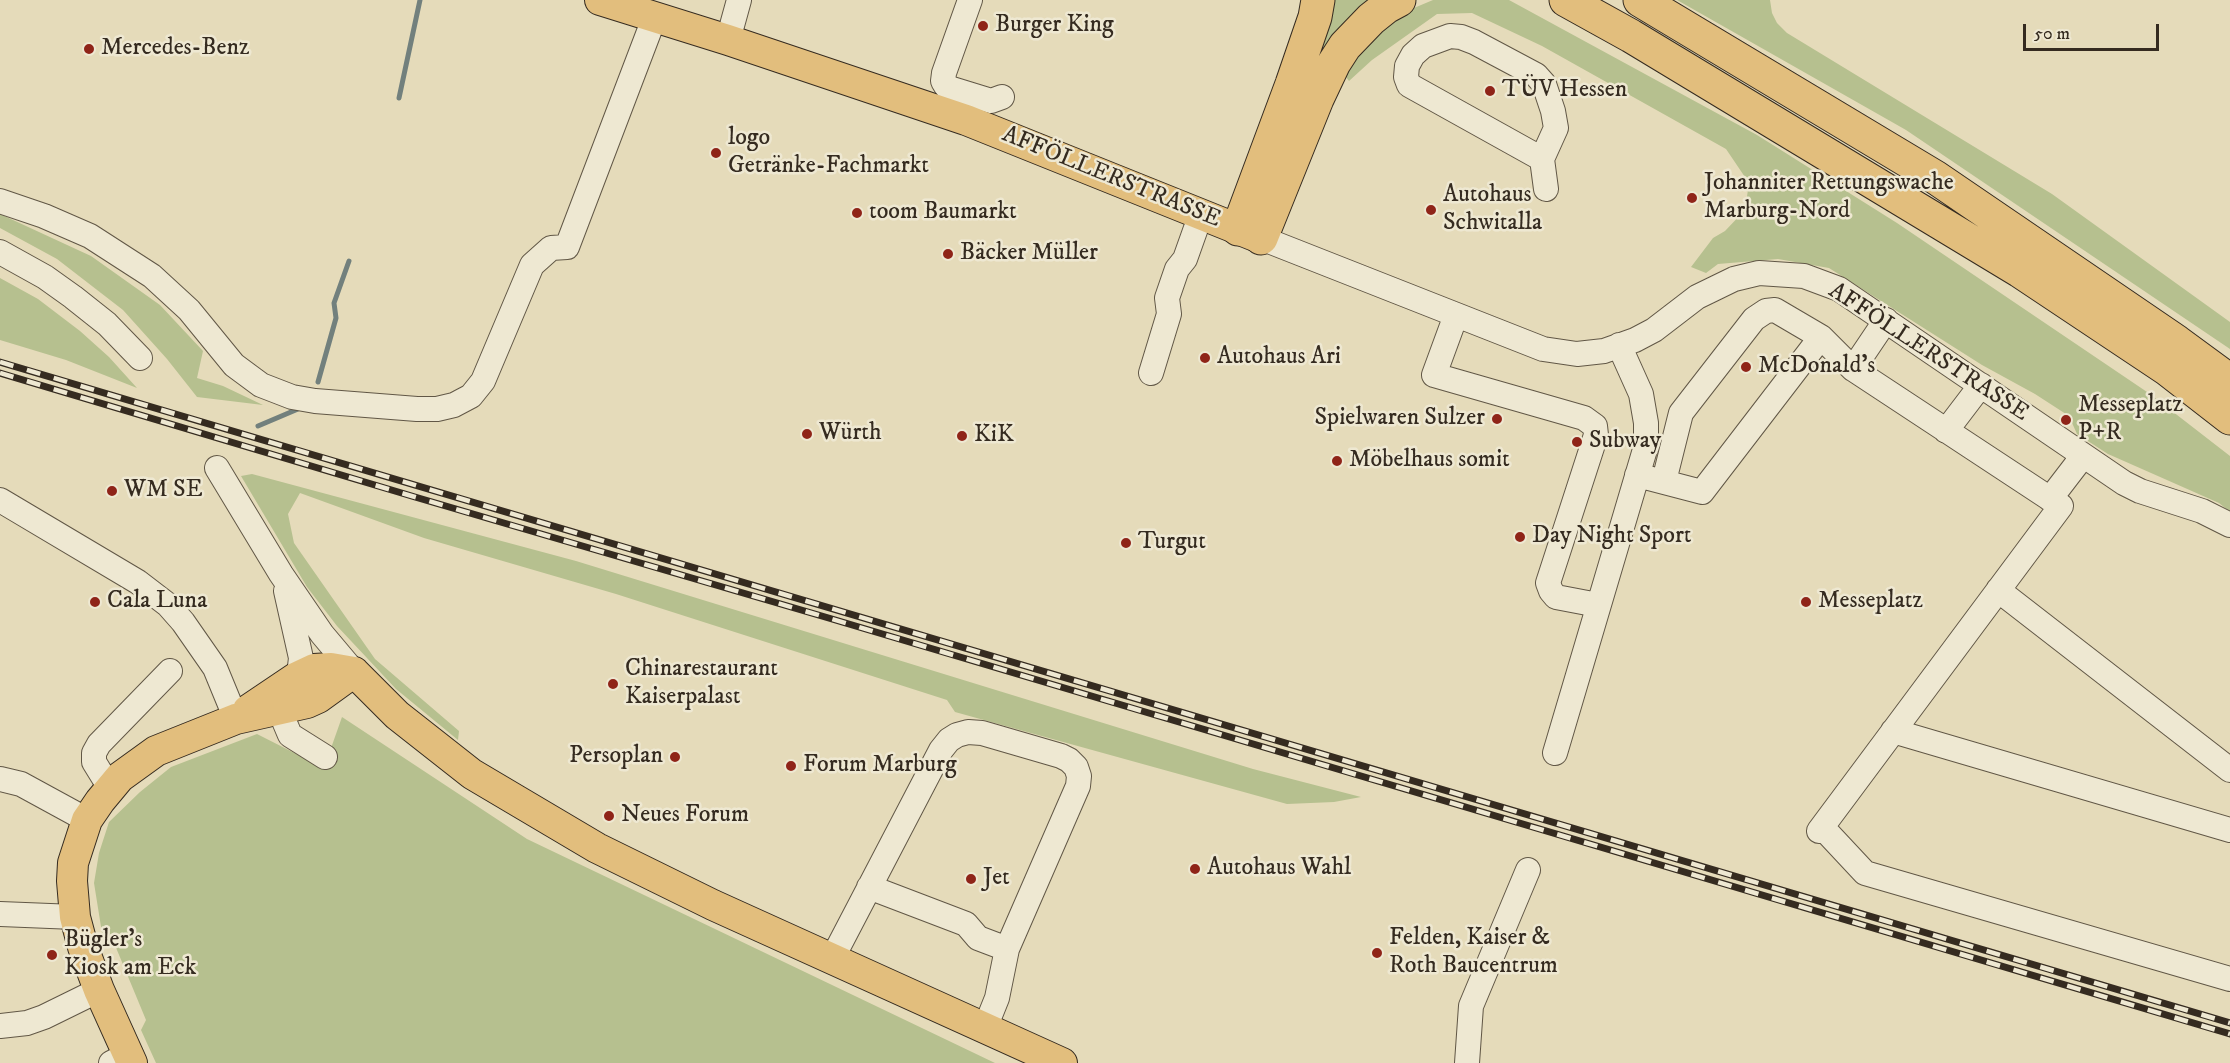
<!DOCTYPE html>
<html>
<head>
<meta charset="utf-8">
<style>
	body { margin:0 }
	#map { position:relative; width:2230px; height:1063px; overflow:hidden; background:#e5dbba; font-family:"IM FELL DW Pica",serif }
	canvas { display:block }
	.scale { position:absolute; left:2023px; top:24px; width:136px; height:27px; box-sizing:border-box; border:3px solid #352b20; border-top:0; padding-left:8px; font-size:18px; line-height:21px; white-space:nowrap; color:#352b20; -webkit-text-stroke:4px #eee8d2; paint-order:stroke }
</style>
</head>
<body>
<div id="map">
<canvas width="2230" height="1063"></canvas>
<div class="scale">50 m</div>
</div>
<script>
const ctx = document.querySelector('canvas').getContext('2d');
ctx.lineJoin = 'round';
function paint(path, color) { ctx.fillStyle = color; ctx.fill(path, 'evenodd'); }
const shape = rows => new Path2D(rows.map(r => 'M' + r).join(''));
function stroke(path, color, width, dash) { ctx.strokeStyle = color; ctx.lineWidth = width; ctx.lineCap = dash ? 'butt' : 'round'; ctx.setLineDash(dash || []); ctx.stroke(path); }
function label(font, color, halo, rows, align = 'center') {
  ctx.font = font + ' "IM FELL DW Pica",serif'; ctx.lineWidth = 5; ctx.setLineDash([]); ctx.textBaseline = 'middle'; ctx.strokeStyle = halo; ctx.fillStyle = color; for (const [text, x, y, turn = 0] of rows) {
    ctx.save(); ctx.translate(x, y); ctx.rotate((+turn || 0) * Math.PI / 180); ctx.textAlign = isNaN(turn) ? turn : align; if (halo) ctx.strokeText(text, 0, 0); ctx.fillText(text, 0, 0); ctx.restore();
  }
}
const green = shape([
	[1330,0,1382,0,1259,200],
	[1433,0,1509,0,1757,135,1897,223,2150,394,2230,456,2230,512,2219,503,2108,454,2077,434,2069,416,2035,394,1982,365,1829,268,1778,259,1718,264,1706,273,1691,267,1713,238,1725,231,1745,210,1749,183,1726,149,1542,46,1472,13,1437,14,1372,60,1349,81,1342,72,1361,47,1402,13],
	[1677,0,1770,0,1772,13,1777,23,1787,33,2052,194,2230,322,2230,349,1906,130],
	[0,214,91,256,160,305,203,351,197,378,223,386,263,405,197,397,167,359,123,310,57,259,0,228],
	[0,278,38,299,80,331,109,357,137,388,66,360,0,340],
	[252,474,576,561,1253,769,1361,797,1334,802,1287,804,955,712,947,700,616,594,424,538,300,493,288,514,294,543,375,659,459,731,458,740,396,689,337,626,307,587,241,476],
	[342,717,527,839,995,1063,156,1063,141,1030,146,1020,112,938,102,933,94,883,99,853,109,822,140,792,171,767,257,734,324,768]
]);
const stream = shape([
	[399,98,420,0],
	[318,382,336,318,334,303,349,261],
	[258,426,298,409]
]);
const minor = shape([
	[970,0,944,73,943,81,946,86,952,89,991,101,1002,97],
	[728,40,739,0],
	[1542,159,1409,85,1406,77,1407,66,1413,55,1423,46,1450,36,1461,37,1474,42,1536,75,1544,84,1553,111,1556,128,1542,159,1546,189],
	[0,201,44,216,90,236,152,276,189,310,234,365,261,385,292,397,315,401,417,409,437,409,454,405,471,396,483,381,532,265,551,248,567,247,655,16],
	[1261,238,1543,349,1577,354,1604,351,1635,340,1654,330,1697,297,1734,279,1759,273,1804,276,1839,289,2124,483,2140,491,2202,511,2230,525],
	[0,252,45,277,73,297,107,324,140,358],
	[1456,315,1434,375,1584,418,1595,426,1596,435,1548,583,1551,591,1556,597,1598,605],
	[1151,373,1169,314,1167,298,1177,269,1185,259,1201,214],
	[1946,431,1981,385],
	[217,468,281,574,322,634,354,672],
	[1637,475,1702,492,1821,337,1853,369,1886,320],
	[1664,481,1681,413,1754,319,1766,311,1775,310,1821,337],
	[2050,499,2083,456],
	[0,500,138,582,168,605,183,622,215,668,236,719],
	[1998,590,2230,770],
	[286,591,301,658,299,675],
	[279,709,290,735,325,757],
	[1893,731,2230,830],
	[1555,753,1646,446,1646,423,1641,394,1619,345],
	[0,779,21,784,87,820],
	[110,788,94,762,94,753,99,744,170,671],
	[1822,827,1865,873,2230,979],
	[1819,831,2061,506,1853,369],
	[869,887,966,924,978,938,1007,949],
	[0,914,75,917],
	[832,959,941,750,949,740,957,735,968,732,982,733,1061,756,1069,760,1076,767,1079,776,1078,786,1007,949,997,998,985,1028],
	[0,1026,27,1023,44,1017,99,990],
	[111,1063,128,1054],
	[1467,1063,1471,1006,1528,870]
]);
const major = shape([
	[600,0,728,40,966,120,1260,238],
	[354,672,397,715,472,774,597,848,713,905,1062,1063],
	[248,710,297,677,314,669,331,668,354,672],
	[132,1063,99,990,83,947,75,917,72,881,73,863,87,820,100,801,120,777,156,751,236,719,307,703,318,698,354,672]
]);
const highway = shape([
	[1566,0,1631,36,2020,271,2167,369,2230,418],
	[1640,0,1935,177,2177,342,2230,381],
	[1238,229,1292,84,1315,17,1318,0],
	[1261,238,1317,99,1334,63,1345,46,1371,19,1386,7,1399,0]
]);
const rail = shape([
	[0,362,2230,1023],
	[0,373,415,497,832,619,2230,1034]
]);
const markers = [
	[983,26,6,"#8f2418"],
	[89,49,6,"#8f2418"],
	[1490,91,6,"#8f2418"],
	[716,153,6,"#8f2418"],
	[1692,198,6,"#8f2418"],
	[1431,210,6,"#8f2418"],
	[857,213,6,"#8f2418"],
	[948,254,6,"#8f2418"],
	[1205,358,6,"#8f2418"],
	[1746,367,6,"#8f2418"],
	[1497,419,6,"#8f2418"],
	[2066,420,6,"#8f2418"],
	[807,434,6,"#8f2418"],
	[962,436,6,"#8f2418"],
	[1577,442,6,"#8f2418"],
	[1337,461,6,"#8f2418"],
	[112,491,6,"#8f2418"],
	[1520,537,6,"#8f2418"],
	[1126,543,6,"#8f2418"],
	[95,602,6,"#8f2418"],
	[1806,602,6,"#8f2418"],
	[613,684,6,"#8f2418"],
	[675,757,6,"#8f2418"],
	[791,766,6,"#8f2418"],
	[609,816,6,"#8f2418"],
	[1195,869,6,"#8f2418"],
	[971,879,6,"#8f2418"],
	[1377,953,6,"#8f2418"],
	[52,955,6,"#8f2418"]
];
const poiNames = [
	["Burger King",995,26],
	["Mercedes-Benz",101,49],
	["TÜV Hessen",1502,91],
	["logo",728,139],
	["Getränke-Fachmarkt",728,167],
	["Johanniter Rettungswache",1704,184],
	["Marburg-Nord",1704,212],
	["Autohaus",1443,196],
	["Schwitalla",1443,224],
	["toom Baumarkt",869,213],
	["Bäcker Müller",960,254],
	["Autohaus Ari",1217,358],
	["McDonald's",1758,367],
	["Messeplatz",2078,406],
	["P+R",2078,434],
	["Spielwaren Sulzer",1485,419,"right"],
	["Würth",819,434],
	["KiK",974,436],
	["Subway",1589,442],
	["Möbelhaus somit",1349,461],
	["WM SE",124,491],
	["Day Night Sport",1532,537],
	["Turgut",1138,543],
	["Cala Luna",107,602],
	["Messeplatz",1818,602],
	["Chinarestaurant",625,670],
	["Kaiserpalast",625,698],
	["Persoplan",663,757,"right"],
	["Forum Marburg",803,766],
	["Neues Forum",621,816],
	["Autohaus Wahl",1207,869],
	["Jet",983,879],
	["Felden, Kaiser &",1389,939],
	["Roth Baucentrum",1389,967],
	["Bügler's",64,941],
	["Kiosk am Eck",64,969]
];
const streetNames = [
	["AFFÖLLERSTRASSE",1111,178,22],
	["AFFÖLLERSTRASSE",1928,353,33]
];
paint(green, '#b6c08f');
stroke(stream, '#72807d', 5);
stroke(minor, '#615746', 26);
stroke(major, '#352b20', 32);
stroke(highway, '#352b20', 35);
stroke(minor, '#eee8d2', 24);
stroke(major, '#e2be7d', 30);
stroke(highway, '#e2be7d', 33);
stroke(rail, '#352b20', 7);
stroke(rail, '#eee8d2', 4.5, [14]);
for (const [x, y, r, color] of markers) { const dot = new Path2D(); dot.arc(x, y, r, 0, 2 * Math.PI); ctx.fillStyle = color; ctx.fill(dot); stroke(dot, '#eee8d2', 2); }
label('24px', '#352b20', '#eee8d2', poiNames, 'left');
label('24px', '#352b20', '#eee8d2', streetNames);
</script>
</body>
</html>
